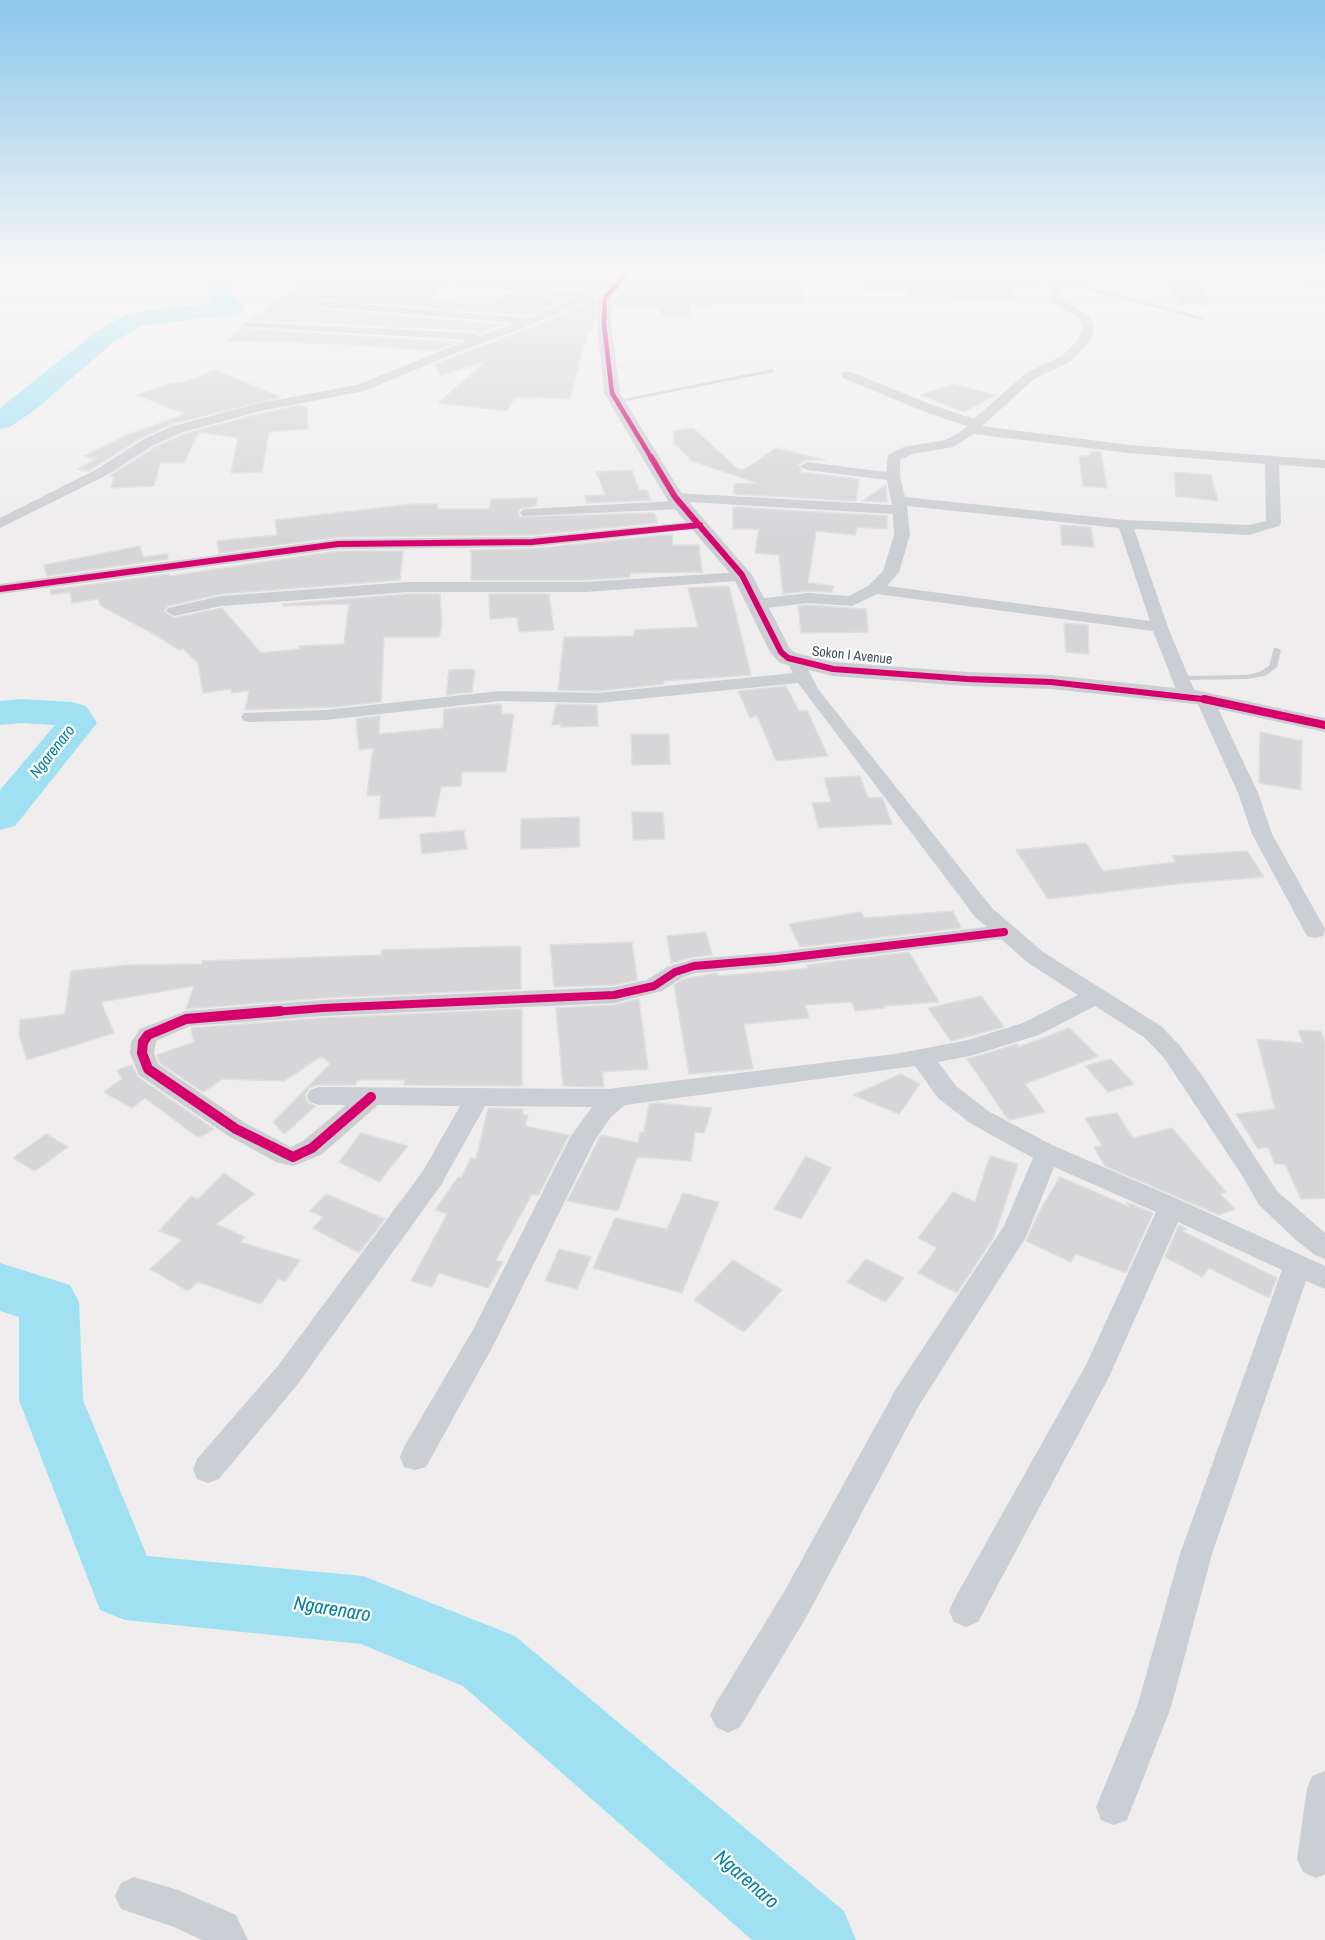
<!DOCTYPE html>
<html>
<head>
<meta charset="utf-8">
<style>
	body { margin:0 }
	canvas { display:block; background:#efeded }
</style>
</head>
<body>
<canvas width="1325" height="1940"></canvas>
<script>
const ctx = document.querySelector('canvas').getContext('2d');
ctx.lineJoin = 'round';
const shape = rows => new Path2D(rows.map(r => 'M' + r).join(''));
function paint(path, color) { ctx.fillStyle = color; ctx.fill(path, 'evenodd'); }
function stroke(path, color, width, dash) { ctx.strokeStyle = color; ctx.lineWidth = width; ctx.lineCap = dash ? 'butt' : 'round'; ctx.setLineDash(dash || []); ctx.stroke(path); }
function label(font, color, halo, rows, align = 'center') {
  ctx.font = font + ' "Archivo Narrow",sans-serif'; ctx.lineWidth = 4.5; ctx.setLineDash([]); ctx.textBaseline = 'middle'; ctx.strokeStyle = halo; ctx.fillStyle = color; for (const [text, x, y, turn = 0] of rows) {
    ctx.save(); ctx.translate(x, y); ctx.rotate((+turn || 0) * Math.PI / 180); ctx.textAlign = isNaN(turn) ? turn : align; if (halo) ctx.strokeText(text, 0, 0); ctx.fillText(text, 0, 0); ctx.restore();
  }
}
const river = shape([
	[244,272,292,272,289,277,230,288,231,295,245,308,242,313,142,326,115,341,35,410,10,427,0,429,0,408,97,331,127,314,136,312,213,303,208,297,206,283,210,278,244,272],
	[21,699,72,702,86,706,97,723,15,826,0,830,0,790,55,725,21,723,0,725,0,701,21,699],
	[0,1263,70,1285,79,1302,83,1400,147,1556,363,1576,515,1636,844,1911,856,1940,752,1940,463,1686,361,1644,125,1620,100,1610,19,1400,19,1317,0,1311,0,1263]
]);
const building = shape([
	[524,272,618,272,597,296,589,291,524,284,524,272],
	[637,272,708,272,707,278,713,278,767,279,767,274,782,274,787,277,800,278,805,302,710,303,710,305,689,305,690,316,661,316,661,306,614,306,614,300,637,272],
	[887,272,976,272,1006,277,887,272],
	[346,276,445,286,428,300,490,305,506,293,566,299,529,316,322,299,314,303,322,309,504,324,480,334,475,331,249,320,310,278,340,281,346,276],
	[1165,277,1192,278,1202,287,1211,305,1181,304,1166,284,1171,284,1165,277],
	[864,281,1011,288,1017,299,910,297,907,291,864,291,864,281],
	[596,298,595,325,587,334,570,399,520,397,514,399,507,411,438,403,485,362,440,376,435,364,537,325,596,298],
	[243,326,249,329,458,342,435,351,340,344,227,341,243,326],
	[215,370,281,397,172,424,143,437,88,471,78,469,97,459,84,456,127,435,185,414,137,395,168,384,181,383,215,370],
	[953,384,996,395,964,412,921,395,953,384],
	[301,405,307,408,308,429,269,432,262,472,231,473,238,438,199,432,184,463,160,463,154,486,111,488,114,477,109,476,155,447,184,434,262,413,301,405],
	[693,428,738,469,745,469,776,448,825,460,806,460,798,465,802,470,798,472,859,479,856,501,734,494,734,484,757,483,692,461,674,443,674,431,693,428],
	[1091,451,1101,452,1107,488,1083,486,1079,456,1089,456,1091,451],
	[632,470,639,490,647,490,650,500,587,503,585,496,606,495,596,472,632,470],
	[1174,472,1211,475,1218,501,1176,496,1174,472],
	[886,485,887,502,862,501,886,485],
	[537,498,536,506,520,509,518,512,520,517,654,513,658,523,532,535,338,537,219,553,217,541,277,535,275,520,412,504,438,504,437,509,489,509,491,499,537,498],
	[733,507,887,516,887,529,857,527,855,535,816,531,808,583,834,586,832,592,808,591,783,594,779,555,755,553,759,529,733,529,733,507],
	[1060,525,1091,527,1094,547,1062,545,1060,525],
	[662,535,673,535,672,545,699,545,702,572,631,573,630,577,586,580,471,580,471,550,532,549,662,535],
	[140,546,143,557,167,554,168,559,47,576,44,565,140,546],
	[338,551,403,551,400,580,221,594,168,606,164,611,174,618,222,608,261,653,300,649,299,646,344,644,349,604,283,606,282,604,408,594,440,594,442,625,439,637,384,637,381,702,335,707,245,710,249,691,231,693,231,689,203,693,198,663,183,649,179,650,152,633,101,606,98,599,72,603,70,592,51,595,50,590,169,574,169,576,338,551],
	[729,586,751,675,663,681,664,684,598,691,558,690,564,637,634,636,634,630,698,627,688,588,729,586],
	[489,594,549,594,554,630,519,632,517,617,490,619,489,594],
	[808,605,866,609,868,632,801,633,798,606,808,605],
	[1064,623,1088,625,1089,654,1066,652,1064,623],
	[475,669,472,692,446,695,449,670,475,669],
	[786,686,799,711,807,710,828,756,776,761,757,715,750,718,738,691,786,686],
	[501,704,502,714,514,714,506,772,462,772,461,786,441,787,435,816,379,819,381,795,367,796,373,748,359,750,356,719,380,716,379,734,443,728,444,709,501,704],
	[556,704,597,705,598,726,561,727,561,724,552,725,556,704],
	[1260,732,1302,741,1301,790,1259,783,1260,732],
	[631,734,669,734,670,764,632,765,631,734],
	[860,776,868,798,882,797,883,799,892,824,819,828,812,803,831,802,824,778,860,776],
	[632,812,663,812,665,839,633,840,632,812],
	[579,817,580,847,521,849,521,819,579,817],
	[464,830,467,849,422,854,420,834,464,830],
	[1086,843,1103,871,1176,862,1172,856,1247,851,1264,877,1176,884,1048,899,1016,850,1086,843],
	[953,911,961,928,800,947,789,924,861,912,864,918,953,911],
	[706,932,712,955,693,957,671,963,667,936,706,932],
	[632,942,637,980,614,985,554,987,550,945,632,942],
	[521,946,521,989,323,998,186,1009,194,986,101,1002,114,1033,27,1060,19,1034,20,1020,65,1014,71,971,127,965,202,964,202,961,381,955,382,950,521,946],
	[909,952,939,1002,884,1006,885,1008,855,1011,852,1002,805,1005,809,1018,744,1024,753,1069,689,1074,674,985,684,979,717,973,718,976,801,969,809,968,807,965,909,952],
	[981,996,1004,1027,951,1041,928,1008,981,996],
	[639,999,648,1069,602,1072,604,1087,563,1086,556,1008,614,1005,639,999],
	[522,1009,522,1086,404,1085,405,1080,357,1080,356,1085,318,1085,309,1088,305,1095,308,1103,316,1106,284,1134,273,1122,330,1064,322,1056,284,1081,223,1079,203,1092,160,1063,157,1055,194,1042,191,1028,323,1018,522,1009],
	[1069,1028,1098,1056,1025,1084,1045,1112,1010,1120,1007,1118,967,1059,1017,1044,1019,1047,1069,1028],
	[1298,1030,1321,1031,1325,1043,1325,1198,1301,1199,1285,1164,1275,1164,1268,1147,1258,1149,1236,1114,1275,1109,1257,1039,1303,1043,1298,1030],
	[1111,1059,1134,1084,1108,1092,1085,1066,1111,1059],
	[132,1065,138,1077,214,1129,202,1136,196,1136,145,1098,132,1108,104,1092,122,1079,117,1070,132,1065],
	[901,1074,920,1084,899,1114,853,1095,901,1074],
	[657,1103,712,1108,704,1133,695,1132,691,1161,637,1157,618,1211,567,1201,601,1135,638,1143,640,1132,644,1132,649,1104,657,1103],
	[488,1108,523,1109,523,1115,528,1115,525,1126,569,1135,538,1196,532,1194,496,1260,503,1262,488,1288,439,1273,432,1287,411,1281,447,1214,435,1210,458,1177,461,1178,471,1158,476,1159,488,1108],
	[1117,1113,1133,1138,1172,1128,1226,1192,1220,1194,1235,1209,1219,1215,1105,1166,1094,1147,1102,1146,1085,1118,1117,1113],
	[361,1133,408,1146,379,1182,339,1162,361,1133],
	[46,1134,68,1147,35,1171,13,1158,46,1134],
	[806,1156,831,1168,801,1219,774,1209,806,1156],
	[990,1156,1018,1164,994,1237,957,1293,918,1273,937,1248,918,1238,953,1192,975,1202,990,1156],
	[224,1173,255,1194,216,1224,245,1237,240,1242,300,1260,285,1282,278,1279,261,1304,198,1282,188,1291,150,1269,182,1240,159,1231,191,1196,198,1199,224,1173],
	[1060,1177,1130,1207,1127,1202,1153,1213,1126,1273,1076,1254,1071,1262,1026,1241,1039,1212,1060,1177],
	[683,1193,719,1202,682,1293,593,1268,615,1218,667,1229,683,1193],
	[326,1194,385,1219,359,1253,313,1228,323,1217,310,1211,326,1194],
	[1179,1225,1187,1229,1182,1231,1277,1278,1269,1298,1209,1268,1202,1277,1165,1257,1179,1225],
	[559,1249,591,1257,577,1289,545,1281,559,1249],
	[866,1259,904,1278,885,1302,847,1282,866,1259],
	[733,1260,782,1290,744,1332,694,1300,733,1260]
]);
const service = shape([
	[1061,279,1205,318,1206,319,1201,320,1059,282,1061,279],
	[772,369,774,370,774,372,616,403,613,401,772,369],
	[1274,648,1277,648,1281,650,1277,667,1265,676,1247,679,1182,680,1178,678,1182,676,1247,675,1259,672,1269,666,1274,648]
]);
const minor = shape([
	[369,272,399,272,589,293,595,296,536,323,451,355,364,391,261,411,183,432,154,445,107,475,0,528,0,518,97,469,144,439,173,426,260,403,357,385,468,340,249,327,243,324,245,322,475,333,480,336,514,323,322,307,316,304,322,301,529,318,574,298,374,275,369,272],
	[782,272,847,272,1020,280,1048,279,1063,272,1074,272,1065,280,1066,284,1061,296,1062,299,1090,316,1094,327,1090,341,1070,362,1034,379,982,426,1129,445,1325,460,1325,468,1279,465,1281,523,1279,526,1249,535,1134,529,1169,630,1197,697,1194,701,1182,701,1179,697,1153,631,877,594,852,606,808,603,757,609,749,604,757,599,808,593,849,596,868,586,883,571,894,535,893,514,689,502,691,505,689,508,684,509,522,516,520,513,522,510,527,509,674,501,668,497,675,493,892,505,887,480,807,470,800,466,807,462,886,472,888,455,904,447,945,440,959,433,967,426,925,412,843,378,841,375,843,372,851,372,935,406,974,419,1026,373,1062,356,1078,340,1082,327,1079,318,1051,301,1049,296,1055,283,1020,286,787,275,782,272],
	[974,434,1129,453,1265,464,1266,521,1249,525,1125,520,905,497,900,477,900,460,913,454,953,447,974,434],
	[907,506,1119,528,1150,621,887,586,899,572,910,535,907,506],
	[1222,272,1325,280,1325,286,1243,279,1222,272],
	[700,521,705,522,707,525,705,528,532,547,338,549,0,594,0,584,338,539,532,537,700,521],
	[743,572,749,574,751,577,749,580,586,592,408,592,221,606,174,616,166,611,168,608,221,596,408,582,586,582,743,572],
	[796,657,802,658,818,689,992,908,1043,952,1161,1026,1180,1046,1203,1077,1277,1191,1325,1233,1325,1259,1315,1255,1297,1241,1259,1205,1243,1177,1164,1058,1145,1038,1095,1006,1039,1035,970,1056,938,1062,956,1086,988,1111,1052,1145,1180,1200,1325,1266,1325,1289,1306,1281,1212,1554,1171,1707,1127,1820,1114,1825,1101,1820,1096,1807,1137,1707,1180,1554,1282,1270,1178,1222,1109,1377,978,1622,966,1627,954,1622,949,1611,954,1600,1087,1363,1156,1212,1054,1167,1026,1237,918,1407,808,1614,740,1727,728,1733,716,1727,710,1715,716,1703,784,1592,896,1389,1004,1226,1033,1158,970,1123,938,1098,915,1066,625,1105,611,1117,595,1140,494,1344,426,1467,415,1470,404,1467,400,1457,404,1447,474,1328,571,1136,592,1107,485,1106,441,1185,297,1385,219,1479,208,1483,197,1479,193,1469,197,1459,277,1367,423,1171,460,1106,378,1105,321,1155,293,1166,276,1162,227,1135,139,1075,130,1053,131,1042,140,1029,186,1011,323,1000,614,987,647,980,667,967,694,959,777,952,987,927,976,918,798,683,598,703,500,701,325,720,250,722,244,721,241,717,244,713,325,710,500,691,598,693,793,673,787,662,790,658,796,657],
	[1001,939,1027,962,1078,995,1023,1023,968,1040,895,1054,608,1089,319,1087,310,1090,307,1096,310,1102,319,1105,346,1105,303,1141,291,1147,245,1123,158,1064,154,1053,156,1041,190,1026,323,1016,614,1003,662,991,683,977,696,973,777,966,1001,939],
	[1205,695,1211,696,1214,700,1258,793,1272,834,1325,929,1323,936,1315,938,1307,936,1252,834,1238,793,1196,700,1199,696,1205,695],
	[1325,1771,1325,1874,1316,1878,1303,1872,1297,1859,1307,1789,1312,1776,1325,1771],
	[134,1877,178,1890,236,1915,248,1940,202,1940,174,1927,121,1909,115,1896,121,1883,134,1877]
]);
const tertiary = shape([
	[621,272,635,272,612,299,611,324,620,393,682,494,752,575,790,649,796,653,833,662,967,672,1051,675,1195,690,1325,718,1325,732,1195,704,1051,689,967,686,833,676,780,663,770,652,733,577,668,501,604,393,597,324,598,298,621,272]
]);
const cyclewayFar3 = shape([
	[628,272,605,298,604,324,612,393,652,459]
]);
const cyclewayFar2 = shape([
	[651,457,675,497,742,575,781,652,788,658,833,669,967,679,1051,682,1211,700],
	[0,589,338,544,532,542,700,525]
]);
const cyclewayFar1 = shape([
	[1204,699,1325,725],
	[262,1013,323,1008,614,995,654,986,675,972,694,966,777,959,1004,932]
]);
const cycleway = shape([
	[280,1011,186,1019,148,1035,143,1042,142,1053,148,1069,236,1129,293,1157,312,1148,371,1097]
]);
const farStreetnames = [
	["Sokon I Avenue",852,656,6]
];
const waterNames = [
	["Ngarenaro",53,752,-52]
];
const nearWaternames = [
	["Ngarenaro",332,1610,9],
	["Ngarenaro",746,1880,41]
];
paint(river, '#9fe1f3');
paint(building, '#d6d5d7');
stroke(building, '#e0dfe0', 1.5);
paint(service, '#cbced2');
paint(minor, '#cbced2');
paint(tertiary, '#cbced2');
stroke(cyclewayFar3, '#d6006c', 4.5);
stroke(cyclewayFar2, '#d6006c', 6);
stroke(cyclewayFar1, '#d6006c', 8);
stroke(cycleway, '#d6006c', 10);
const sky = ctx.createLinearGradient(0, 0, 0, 543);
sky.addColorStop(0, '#8bc6ec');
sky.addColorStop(0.5, '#f8f7f7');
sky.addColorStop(1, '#f8f7f700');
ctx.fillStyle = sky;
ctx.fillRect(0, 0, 1325, 543);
label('14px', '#43505c', '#fff', farStreetnames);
label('italic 16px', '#0281a2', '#fff', waterNames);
label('italic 20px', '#0281a2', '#fff', nearWaternames);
</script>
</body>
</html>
